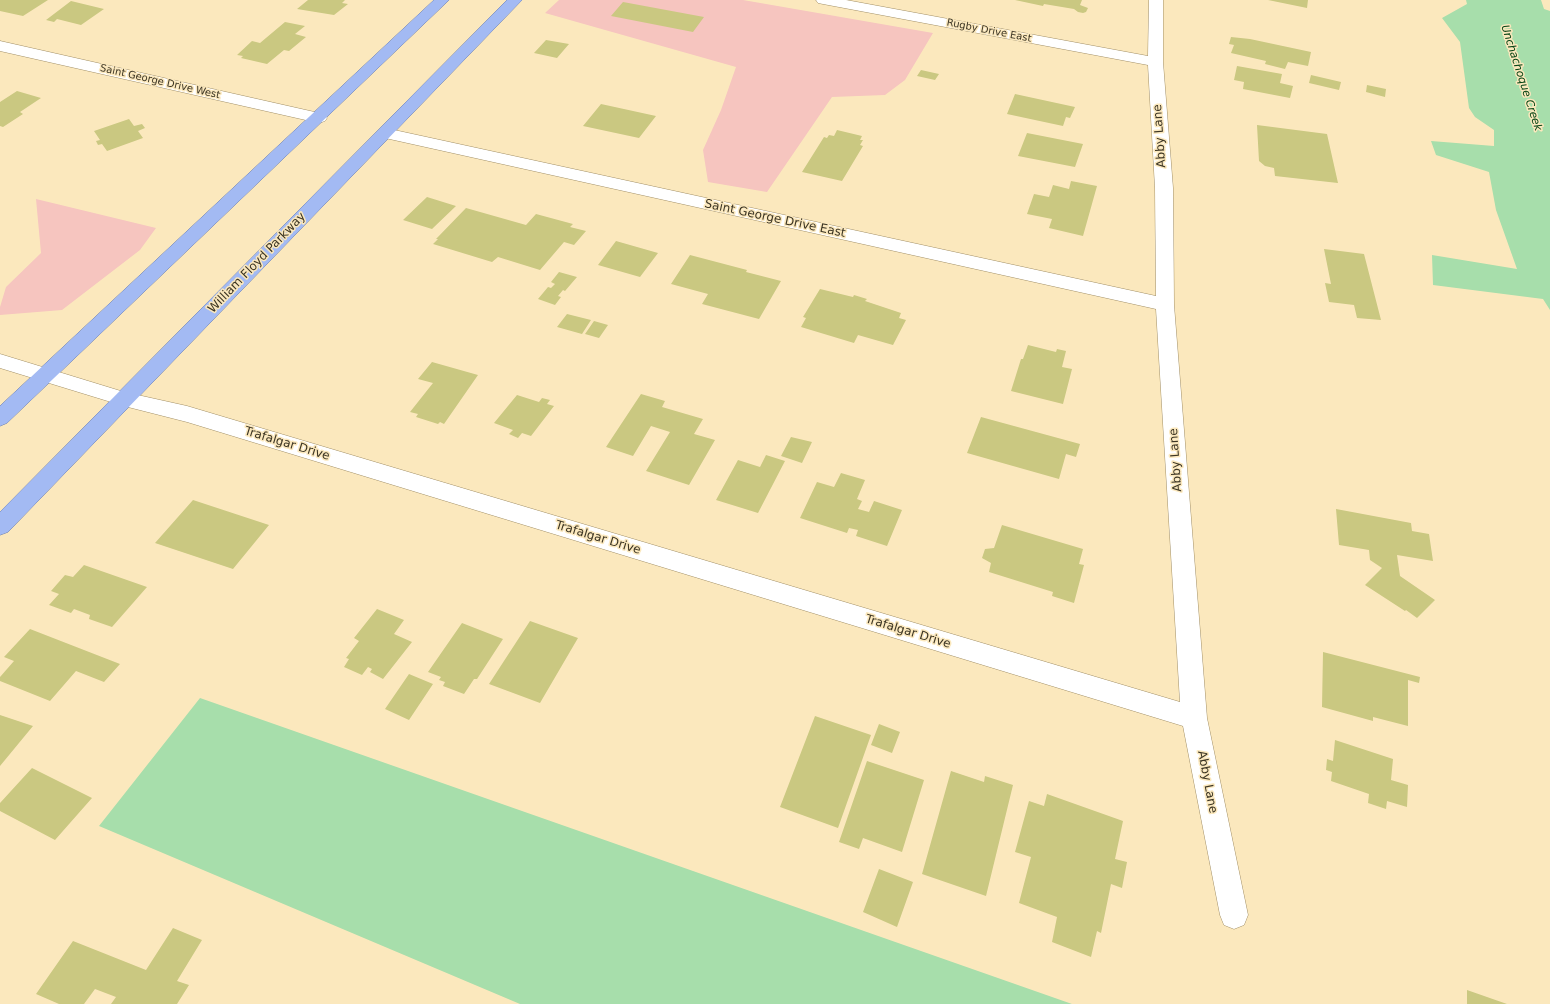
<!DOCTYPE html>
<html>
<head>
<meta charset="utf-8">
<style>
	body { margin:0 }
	canvas { display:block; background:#fbe8bd }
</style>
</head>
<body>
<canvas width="1550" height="1004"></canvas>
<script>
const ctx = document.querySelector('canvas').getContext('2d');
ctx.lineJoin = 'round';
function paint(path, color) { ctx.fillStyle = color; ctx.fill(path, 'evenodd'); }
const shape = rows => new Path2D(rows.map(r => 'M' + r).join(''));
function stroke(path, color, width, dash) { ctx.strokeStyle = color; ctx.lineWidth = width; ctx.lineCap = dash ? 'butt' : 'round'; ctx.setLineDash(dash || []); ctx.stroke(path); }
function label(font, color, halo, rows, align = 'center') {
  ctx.font = font + ' "DejaVu Sans",sans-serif'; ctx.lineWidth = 3; ctx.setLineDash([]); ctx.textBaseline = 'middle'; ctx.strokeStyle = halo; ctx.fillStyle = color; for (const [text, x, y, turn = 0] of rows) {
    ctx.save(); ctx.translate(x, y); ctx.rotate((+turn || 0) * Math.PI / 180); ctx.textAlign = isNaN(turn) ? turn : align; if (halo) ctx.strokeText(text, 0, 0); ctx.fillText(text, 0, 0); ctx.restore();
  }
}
const green = shape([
	[559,0,743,0,933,33,905,80,885,95,832,97,767,192,708,182,703,150,721,110,736,67,545,13],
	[36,199,156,228,140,250,62,310,0,315,0,307,6,287,41,253]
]);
const water = shape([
	[1466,0,1541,0,1544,9,1550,11,1550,310,1543,299,1433,285,1432,255,1517,269,1496,210,1489,172,1436,155,1431,141,1494,146,1494,130,1475,117,1469,108,1460,42,1442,18,1467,4],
	[200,698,1072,1004,520,1004,99,826]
]);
const building = shape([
	[0,0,48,0,23,16,0,11],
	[308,0,345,0,342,3,348,4,334,15,297,9],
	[1015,0,1082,0,1080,5,1088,8,1086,12,1083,13,1078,12,1074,9,1044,4,1043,6],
	[1268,0,1308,0,1307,8],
	[71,1,104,9,81,25,57,19,54,22,46,20],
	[623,2,704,17,693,32,611,16],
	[285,22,305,26,295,34,306,37,289,51,284,50,267,64,241,58,243,56,237,55,252,41,260,43],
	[1231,37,1250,39,1311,52,1308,66,1288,62,1285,69,1265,64,1266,61,1231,53,1234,45,1229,44],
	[546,40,569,44,557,58,534,53],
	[1237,66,1282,74,1280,83,1293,86,1290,98,1243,89,1244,82,1234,80],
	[921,70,939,74,935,80,917,76],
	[1311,75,1341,82,1339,90,1309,83],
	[1367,85,1386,89,1385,97,1366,92],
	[17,91,41,98,20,112,23,114,3,127,0,126,0,102],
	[1015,94,1075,107,1070,118,1066,117,1063,126,1007,114],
	[601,104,656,116,639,138,583,126],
	[129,119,134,126,142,124,145,128,138,131,143,138,107,151,102,144,98,145,96,141,100,140,94,131],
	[1257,125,1327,134,1338,183,1275,176,1274,168,1265,166,1259,161],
	[837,130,862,136,860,140,863,140,860,145,863,146,842,181,802,172,824,137,827,138,829,135,834,136],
	[1027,133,1083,144,1075,167,1018,156],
	[1071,181,1097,186,1083,236,1049,228,1052,219,1027,214,1034,194,1049,197,1053,185,1069,189],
	[427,197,456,206,432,229,403,220],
	[466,208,526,225,536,214,573,224,570,227,586,231,574,245,564,242,540,270,498,257,492,262,433,244,438,239,436,239],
	[616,241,658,253,640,277,598,265],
	[1324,249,1364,254,1381,320,1357,318,1354,305,1329,302,1325,283,1331,284],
	[690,255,747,270,746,272,781,281,759,319,702,304,708,294,671,284],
	[559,272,577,277,565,291,563,290,558,296,561,297,555,305,538,299,548,287,551,288,555,284,551,282],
	[820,289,853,297,854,295,867,299,865,301,901,313,899,318,906,320,893,345,858,335,854,343,801,327,806,318,803,317],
	[567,314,591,320,582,334,557,327],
	[594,321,608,325,599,338,585,334],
	[1028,345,1056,352,1057,349,1066,351,1062,367,1072,369,1063,404,1011,391,1021,359,1023,359],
	[432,362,478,375,444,424,440,422,438,424,416,417,418,414,410,412,433,383,418,379],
	[641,394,665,401,662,407,703,419,694,434,715,440,689,485,646,471,670,432,651,426,633,456,606,447],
	[517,395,539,402,542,398,550,400,547,404,554,406,531,436,522,433,518,438,509,434,513,430,494,423],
	[981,417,1080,444,1076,457,1066,454,1059,479,967,453],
	[791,437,812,442,802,463,781,456],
	[766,455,785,461,758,513,716,500,738,460,760,467],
	[841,473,865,480,857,499,862,501,858,509,869,512,874,501,902,510,887,546,856,536,858,530,849,528,847,533,800,518,817,482,834,487],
	[193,500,269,525,233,569,155,543],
	[1336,509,1411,523,1412,531,1429,534,1433,561,1397,555,1400,576,1435,600,1417,618,1406,610,1405,611,1365,585,1382,568,1370,560,1369,550,1339,545],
	[1002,525,1083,549,1079,564,1084,565,1074,603,1052,596,1053,592,989,572,991,563,982,558,985,549,994,548],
	[84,565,147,587,112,627,89,619,90,615,74,609,71,613,49,605,59,594,51,591,65,575,73,577],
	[377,609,404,620,394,634,412,642,383,679,370,672,372,669,368,667,362,675,344,667,349,659,346,658,359,641,354,638],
	[530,621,578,638,540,703,489,684],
	[462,623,503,639,477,679,474,679,464,694,443,686,445,682,439,680,441,677,428,672],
	[30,629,120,664,104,682,76,671,50,701,0,681,0,677,14,661,4,657],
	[1323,652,1420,677,1419,683,1408,680,1408,726,1373,717,1373,721,1322,707],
	[409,674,433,684,409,720,385,709],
	[0,715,33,726,0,766],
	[815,716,871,735,838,828,780,807],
	[879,724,900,732,892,753,871,745],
	[1335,740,1393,759,1391,780,1408,785,1407,807,1387,801,1386,809,1368,803,1369,794,1331,781,1332,772,1326,770,1327,759,1333,761],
	[867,761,924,780,902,852,863,838,859,849,839,842],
	[32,768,92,798,55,840,0,811,0,803],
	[951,771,984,782,985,776,1013,785,986,896,922,874],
	[1047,794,1123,821,1115,859,1127,862,1122,888,1111,884,1101,933,1097,931,1091,957,1052,942,1057,917,1019,903,1031,857,1015,852,1029,801,1044,806],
	[879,869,913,882,897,927,863,912],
	[173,928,202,940,177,981,189,985,177,1004,111,1004,116,997,95,989,84,1004,59,1004,36,994,73,941,146,970],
	[1467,990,1507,1004,1467,1004]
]);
const minor = shape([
	[816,0,846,0,1148,56,1149,0,1163,0,1163,62,1173,188,1174,305,1207,718,1248,915,1244,925,1234,929,1224,925,1220,915,1183,726,187,422,124,406,0,368,0,354,124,392,187,406,1180,702,1156,309,385,138,379,136,377,133,379,130,385,128,1156,296,1155,188,1148,65,823,4,818,3,816,0],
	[0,41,319,113,325,115,327,118,325,121,319,123,0,51,0,41]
]);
const trunk = shape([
	[434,0,449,0,7,423,0,426,0,406,434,0],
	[507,0,522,0,8,532,0,535,0,512,507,0]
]);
const farStreetnames = [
	["Rugby Drive East",989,31,11],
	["Saint George Drive West",160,82,13]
];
const farWaternames = [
	["Unchachoque Creek",1521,78,72]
];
const streetNames = [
	["Abby Lane",1160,136,-94],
	["Saint George Drive East",775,219,12],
	["William Floyd Parkway",257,263,-46],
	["Trafalgar Drive",287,444,17],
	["Abby Lane",1176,460,-94],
	["Trafalgar Drive",598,538,17],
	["Trafalgar Drive",908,632,17],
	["Abby Lane",1207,782,79]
];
paint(green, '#f6c5bf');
paint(water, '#a7deab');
paint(building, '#cac881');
stroke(minor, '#a29068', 1);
stroke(trunk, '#7080a9', 1);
paint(minor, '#fff');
paint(trunk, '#a3baf3');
label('10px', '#3c3524', '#fbe8bd', farStreetnames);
label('italic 11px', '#074515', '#fbe8bd', farWaternames);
label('12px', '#3c3524', '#fbe8bd', streetNames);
</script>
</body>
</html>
